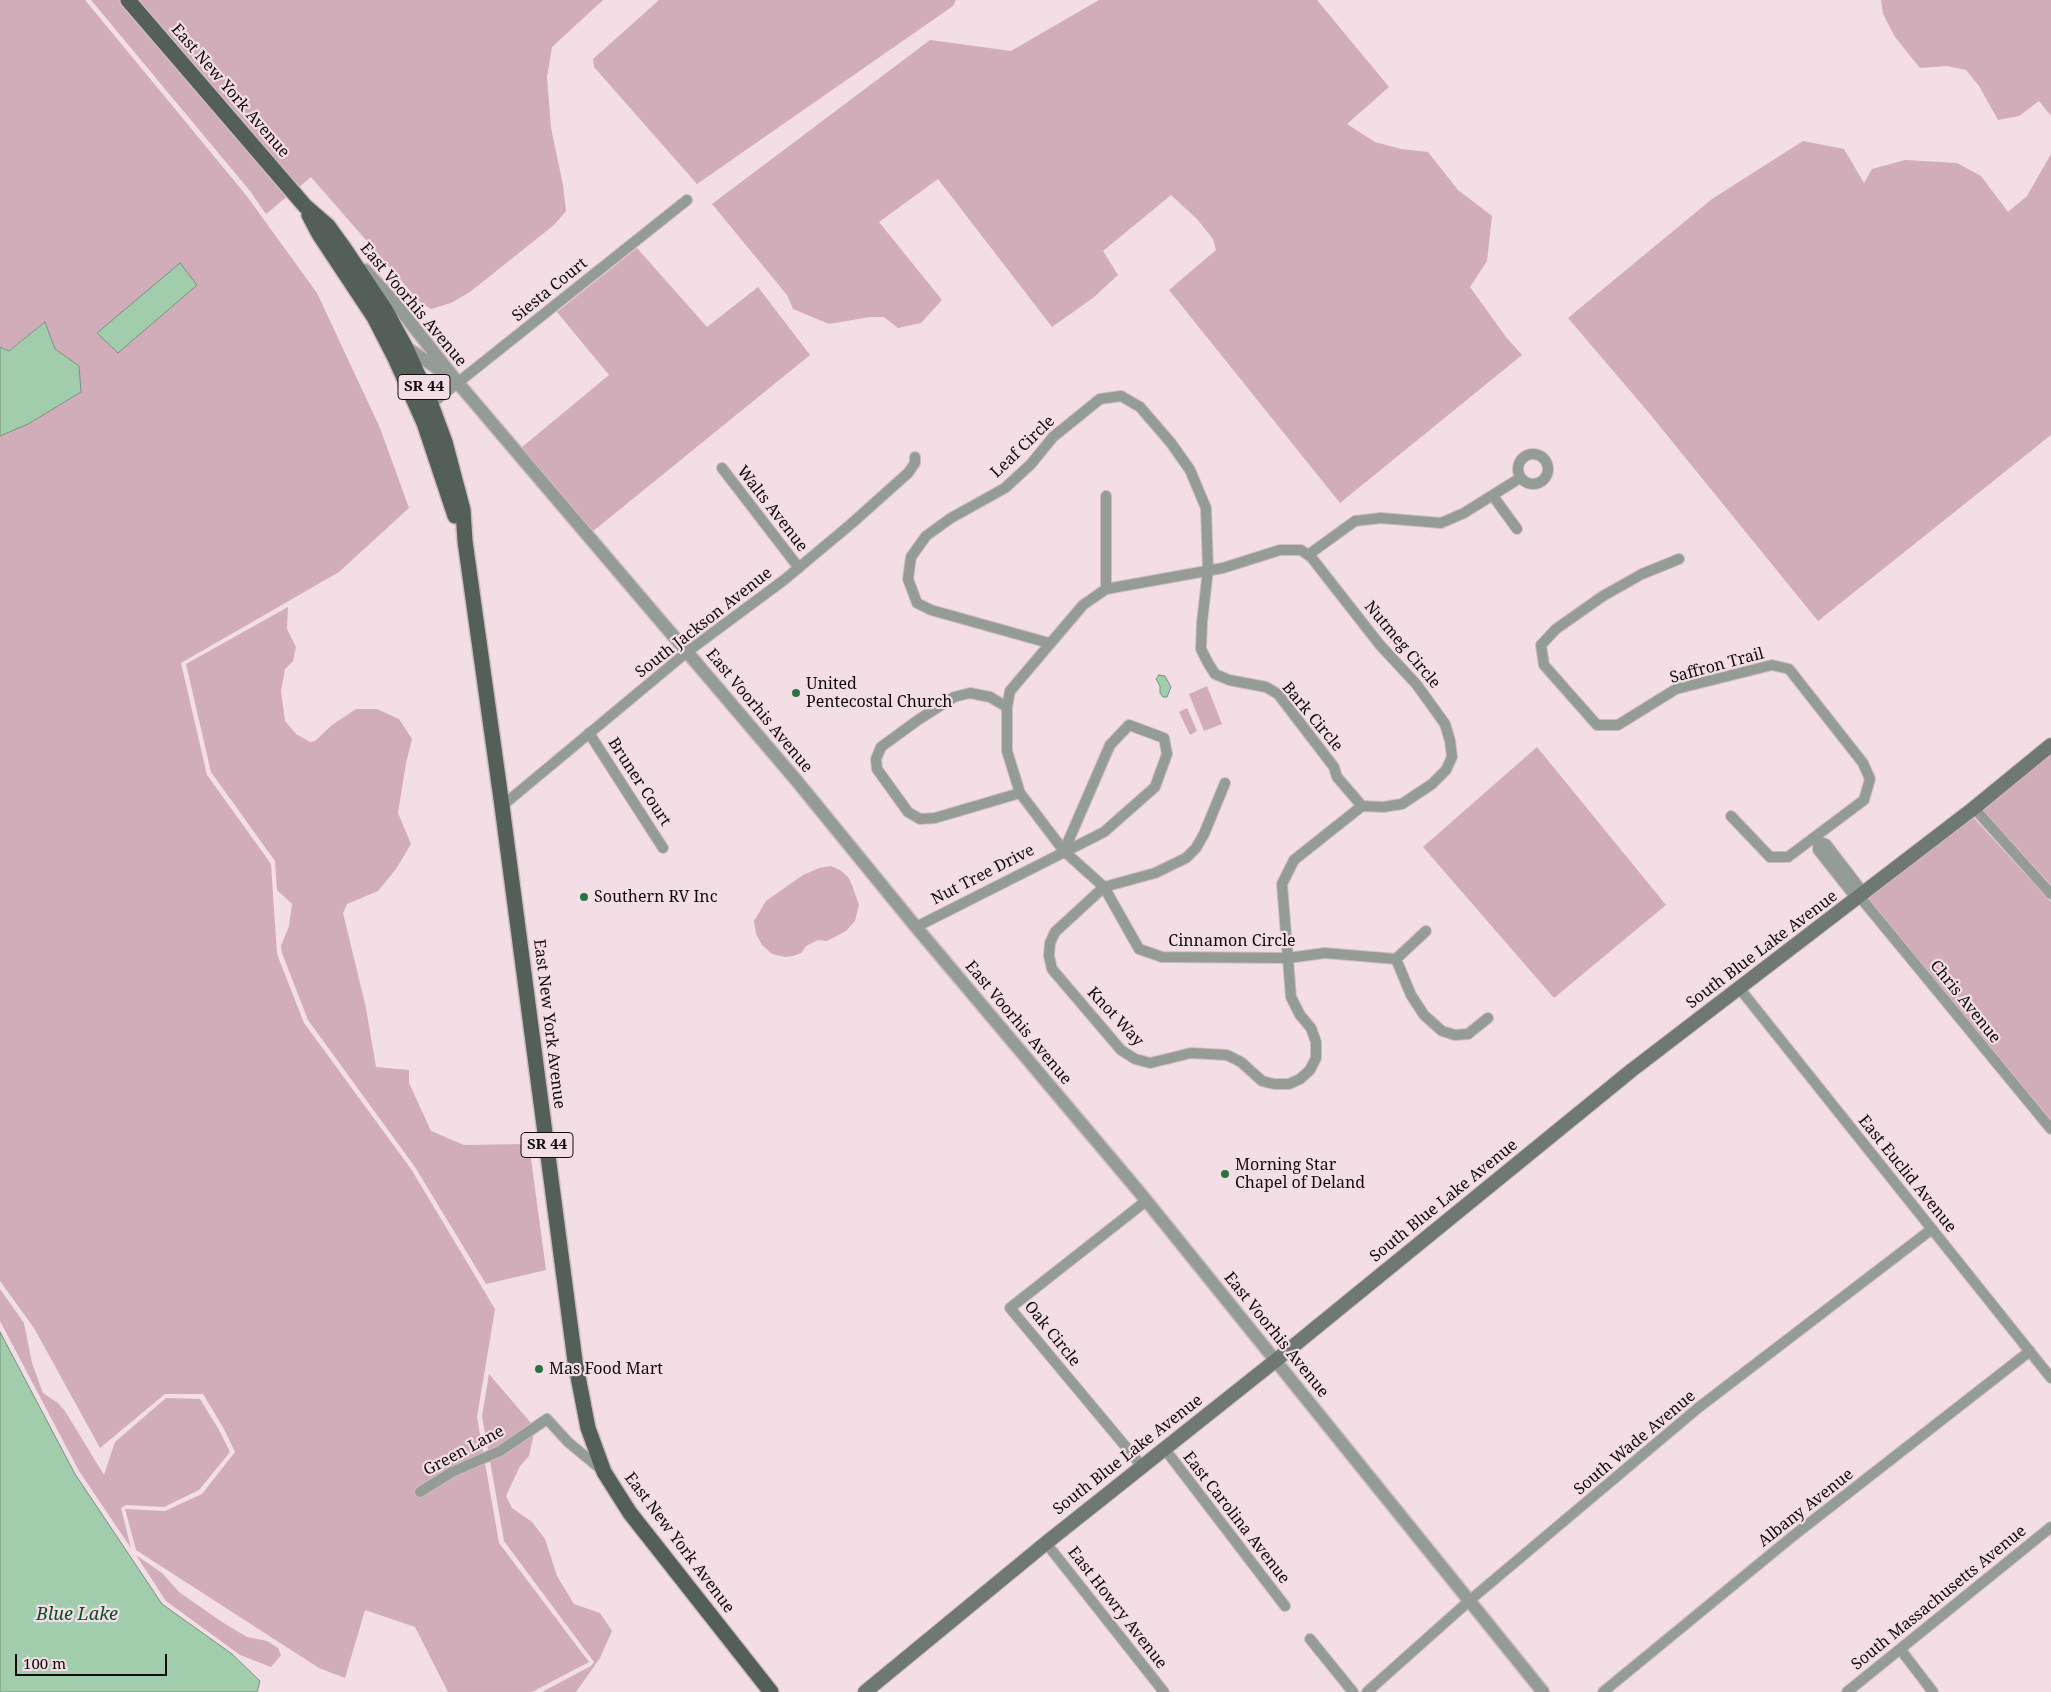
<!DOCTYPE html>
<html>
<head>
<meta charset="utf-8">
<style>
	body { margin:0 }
	#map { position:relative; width:2051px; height:1692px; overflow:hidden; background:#f3dee5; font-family:"Noto Serif",serif }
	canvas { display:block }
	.scale { position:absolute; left:15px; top:1654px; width:152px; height:22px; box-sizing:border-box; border:2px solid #110b0d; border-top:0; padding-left:6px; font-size:15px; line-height:18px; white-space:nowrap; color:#110b0d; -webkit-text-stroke:4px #f3dee5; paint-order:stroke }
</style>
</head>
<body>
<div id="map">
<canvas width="2051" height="1692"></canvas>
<div class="scale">100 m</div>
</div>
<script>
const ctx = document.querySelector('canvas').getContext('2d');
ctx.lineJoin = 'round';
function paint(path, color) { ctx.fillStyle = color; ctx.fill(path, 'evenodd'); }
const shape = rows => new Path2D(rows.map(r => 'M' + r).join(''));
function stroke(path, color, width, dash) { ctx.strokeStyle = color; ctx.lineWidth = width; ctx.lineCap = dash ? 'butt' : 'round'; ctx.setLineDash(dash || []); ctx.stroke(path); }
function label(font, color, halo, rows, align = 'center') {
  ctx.font = font + ' "Noto Serif",serif'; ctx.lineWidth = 4.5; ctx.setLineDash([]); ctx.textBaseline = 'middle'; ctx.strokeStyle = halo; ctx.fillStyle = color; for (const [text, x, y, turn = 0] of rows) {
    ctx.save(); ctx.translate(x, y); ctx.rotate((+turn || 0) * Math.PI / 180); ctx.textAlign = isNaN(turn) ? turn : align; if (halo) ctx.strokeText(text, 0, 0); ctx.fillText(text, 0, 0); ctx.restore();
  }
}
const green = shape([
	[0,0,85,0,246,195,317,293,380,428,409,508,339,572,181,663,207,775,271,864,277,954,304,1023,411,1169,495,1309,477,1417,499,1543,589,1662,532,1692,448,1692,415,1627,365,1610,345,1678,319,1668,136,1550,125,1509,165,1511,202,1494,235,1452,223,1427,203,1394,165,1394,100,1448,34,1328,0,1281,0,436,28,424,81,392,79,366,55,349,45,323,8,351,0,347],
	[91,0,120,0,289,195,266,214,250,191],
	[136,0,603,0,552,47,547,77,551,128,563,185,566,211,554,225,470,292,451,303,431,309,420,302,311,177,298,188],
	[659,0,956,0,953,6,697,184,594,67,593,59],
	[1099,0,1317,0,1389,87,1347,124,1375,142,1401,149,1428,152,1458,190,1492,216,1487,261,1470,287,1506,337,1522,355,1340,503,1169,290,1216,250,1213,239,1197,219,1171,195,1103,251,1118,275,1093,298,1052,327,938,179,879,222,942,300,921,323,898,328,884,317,870,317,829,324,793,309,787,295,712,204,930,40,1011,51],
	[1881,0,2051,0,2051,116,2039,101,2019,116,1998,120,1979,86,1966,70,1947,66,1920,68,1895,37,1883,14],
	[1803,141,1844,149,1864,183,1872,169,1905,160,1957,163,1981,176,2008,212,2027,196,2051,154,2051,435,1818,621,1649,413,1568,318,1712,199],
	[637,248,707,327,758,287,810,355,592,532,521,448,609,375,557,312],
	[288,607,287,629,296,647,293,661,285,669,281,691,285,721,296,734,310,742,315,741,332,725,356,709,377,709,399,719,412,739,406,763,398,813,411,844,396,869,378,891,347,904,343,913,366,1008,376,1067,409,1070,409,1083,431,1131,464,1145,529,1144,546,1270,486,1284,415,1167,308,1020,282,953,281,946,289,926,292,904,277,890,275,861,211,772,186,664],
	[1207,686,1222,724,1204,731,1189,694],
	[1187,708,1197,731,1190,735,1179,712],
	[1537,747,1666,905,1554,998,1423,847],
	[2051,751,2051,885,1981,808],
	[1972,816,2051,902,2051,1120,1867,898],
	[831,866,840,870,848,877,852,885,859,905,855,921,846,931,827,941,818,940,806,946,801,953,793,956,785,957,772,954,762,945,756,934,754,921,766,901,803,875,819,868],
	[0,1289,24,1323,32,1363,43,1393,58,1403,65,1411,104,1475,115,1442,166,1398,200,1399,219,1430,230,1452,199,1490,164,1507,126,1505,121,1508,131,1548,79,1471,0,1321],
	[489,1374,531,1423,498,1446,488,1450,482,1416],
	[534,1433,529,1456,520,1466,506,1496,512,1508,532,1522,545,1539,557,1576,574,1604,600,1613,612,1631,600,1658,576,1692,542,1692,591,1666,594,1662,504,1541,490,1461,502,1455],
	[136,1555,162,1573,179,1592,222,1622,247,1637,267,1641,278,1648,281,1655,271,1667,240,1655,166,1601]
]);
const water = shape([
	[180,263,197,285,118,353,97,333,180,263],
	[45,322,55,349,79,366,81,392,28,424,0,436,0,347,9,351,45,322],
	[1159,675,1165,676,1171,687,1167,697,1163,697,1160,693,1160,686,1156,679,1159,675],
	[0,1332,75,1474,162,1604,232,1654,260,1681,257,1692,0,1692,0,1332]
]);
const minor = shape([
	[431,404,687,200],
	'1518 469a15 15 0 1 1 30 0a15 15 0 1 1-30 0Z',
	[722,468,799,568],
	[1106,496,1106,589],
	[1493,496,1517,529],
	[1308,555,1355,521,1381,518,1441,523,1464,513,1520,478],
	[1679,559,1642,574,1603,596,1556,629,1541,645,1544,665,1597,725,1618,725,1676,689,1772,665,1789,669,1863,763,1870,779,1864,800,1788,857,1770,857,1731,816],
	[1049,643,931,610,917,603,908,579,911,557,926,536,951,518,1005,488,1031,464,1053,437,1100,399,1121,396,1140,407,1171,443,1190,470,1206,508,1208,570,1202,622,1201,649,1208,663,1215,674,1229,680,1266,687,1278,694,1334,767,1337,777,1362,806,1294,860,1282,884,1291,997,1300,1015,1311,1028,1316,1042,1316,1058,1310,1070,1300,1079,1289,1084,1274,1084,1262,1081,1241,1062,1227,1055,1191,1053,1150,1063,1135,1059,1121,1050,1052,969,1049,956,1050,943,1055,932,1104,887,1155,873,1186,858,1196,848,1204,834,1225,783],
	[1007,707,990,697,970,693,954,697,918,720,881,747,876,759,877,769,908,812,920,819,935,818,1020,793],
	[589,733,663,848],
	[502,806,687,652,784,580,851,524,908,473,915,463,915,457],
	[1362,806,1383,807,1402,804,1432,784,1446,770,1452,757,1450,741,1445,724,1417,685,1380,645,1311,557,1301,550,1280,550,1223,568,1106,589,1083,605,1010,691,1007,707,1007,751,1020,793,1064,851,1104,887,1139,949,1162,957,1288,958,1325,953,1396,959,1426,931],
	[1974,808,2051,894],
	[1815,837,1818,841,1818,850,1852,893,1857,893,1860,897,2051,1129],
	[1818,841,1826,844,1859,887,1857,893],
	[916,927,1104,832,1155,787,1167,754,1164,738,1129,725,1110,745,1064,851],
	[1396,959,1411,995,1424,1015,1442,1031,1455,1035,1468,1034,1488,1018],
	[1740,989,2051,1378],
	[1164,1448,1285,1606],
	[1141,1465,1010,1308,1146,1201],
	[420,1492,452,1472,500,1451,547,1419,568,1442,603,1471],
	[1046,1543,1164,1692],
	[1310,1639,1353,1692],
	[1900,1649,1933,1692],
	[1367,1692,1469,1601,1698,1408,1932,1229],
	[1603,1692,1793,1536,2030,1351],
	[1847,1692,2051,1527]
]);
const tertiary = shape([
	[365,270,395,303,458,383,796,780,916,927,1141,1194,1543,1692],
	[404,346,446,374]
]);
const secondary = shape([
	[865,1692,1046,1543,1275,1361,1632,1070,1974,808,2051,745]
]);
const primary = shape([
	[128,0,305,206,328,226,344,248,386,311,406,348,431,404,445,442,463,510,465,541,502,806,575,1361,588,1428,604,1472,630,1513,771,1692],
	[309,215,319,234,374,317,395,358,424,423,455,516]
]);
const markers = [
	[796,693,5,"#287341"],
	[584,897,5,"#287341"],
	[1225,1174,5,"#287341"],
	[539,1369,5,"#287341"]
];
const shields = [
	[424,387,52],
	[547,1145,52]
];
const shieldNames = [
	["SR 44",424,387],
	["SR 44",547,1145]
];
const streetNames = [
	["East New York Avenue",230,91,49],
	["Siesta Court",550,290,-39],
	["East Voorhis Avenue",413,305,50],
	["Leaf Circle",1023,447,-44],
	["Walts Avenue",772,509,52],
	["South Jackson Avenue",704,623,-38],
	["Nutmeg Circle",1402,645,50],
	["Saffron Trail",1717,666,-15],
	["East Voorhis Avenue",759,711,50],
	["Bark Circle",1312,717,50],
	["Bruner Court",639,782,57],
	["Nut Tree Drive",983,875,-27],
	["Cinnamon Circle",1232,941],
	["South Blue Lake Avenue",1762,950,-37],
	["Chris Avenue",1965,1002,51],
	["Knot Way",1115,1017,47],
	["East Voorhis Avenue",1018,1023,50],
	["East New York Avenue",549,1024,83],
	["East Euclid Avenue",1907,1174,51],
	["South Blue Lake Avenue",1444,1201,-39],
	["Oak Circle",1052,1334,51],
	["East Voorhis Avenue",1276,1335,51],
	["South Wade Avenue",1635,1443,-40],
	["Green Lane",464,1451,-28],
	["South Blue Lake Avenue",1128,1455,-38],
	["Albany Avenue",1806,1508,-38],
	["East Carolina Avenue",1236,1518,52],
	["East New York Avenue",679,1543,53],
	["South Massachusetts Avenue",1939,1598,-39],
	["East Howry Avenue",1117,1608,52]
];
const poiNames = [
	["United",806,684],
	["Pentecostal Church",806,702],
	["Southern RV Inc",594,897],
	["Morning Star",1235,1165],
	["Chapel of Deland",1235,1183],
	["Mas Food Mart",549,1369]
];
const waterNames = [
	["Blue Lake",77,1615]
];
paint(green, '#d1acb9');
paint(water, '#a2cdac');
stroke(water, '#76937c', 1);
stroke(minor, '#cfbcc2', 12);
stroke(tertiary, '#cfbcc2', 15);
stroke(secondary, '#cfbcc2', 16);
stroke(primary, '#cfbcc2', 18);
stroke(minor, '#959c96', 10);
stroke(tertiary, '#959c96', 12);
stroke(secondary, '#6f7971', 14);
stroke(primary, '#546057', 15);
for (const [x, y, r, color] of markers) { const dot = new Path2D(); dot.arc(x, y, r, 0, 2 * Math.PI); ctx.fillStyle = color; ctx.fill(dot); stroke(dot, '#f3dee5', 2); }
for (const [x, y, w] of shields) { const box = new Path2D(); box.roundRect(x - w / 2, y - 12.5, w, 25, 4); ctx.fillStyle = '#f3dee5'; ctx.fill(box); stroke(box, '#110b0d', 1); }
label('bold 15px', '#110b0d', null, shieldNames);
label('16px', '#110b0d', '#f3dee5', streetNames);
label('16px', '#110b0d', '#f3dee5', poiNames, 'left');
label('italic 18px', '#084e26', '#f3dee5', waterNames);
</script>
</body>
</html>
